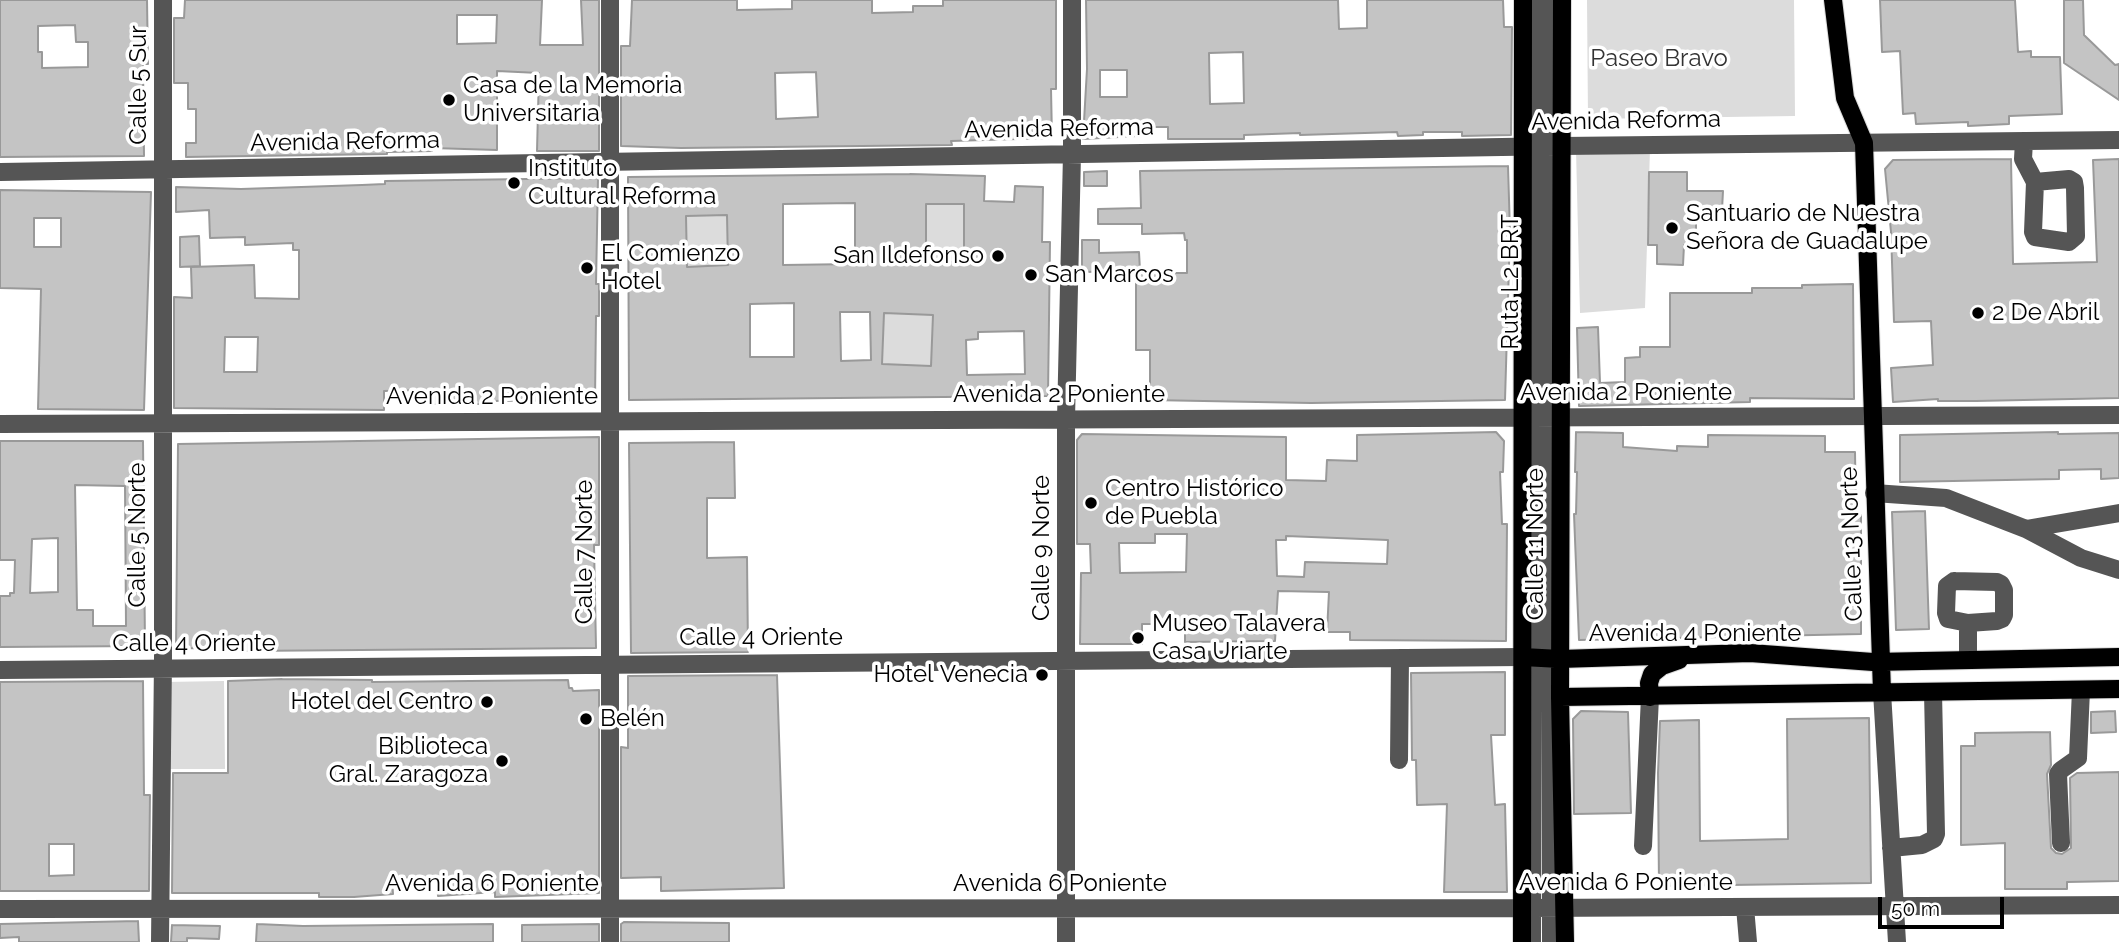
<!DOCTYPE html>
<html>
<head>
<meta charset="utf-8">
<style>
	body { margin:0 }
	#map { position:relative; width:2119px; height:942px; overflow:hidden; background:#fff; font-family:Raleway,sans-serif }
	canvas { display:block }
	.scale { position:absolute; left:1878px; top:897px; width:126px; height:32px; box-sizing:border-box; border:4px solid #000; border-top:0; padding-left:9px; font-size:21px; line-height:24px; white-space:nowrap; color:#000; -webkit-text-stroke:5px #fff; paint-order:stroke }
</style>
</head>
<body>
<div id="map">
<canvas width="2119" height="942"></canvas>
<div class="scale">50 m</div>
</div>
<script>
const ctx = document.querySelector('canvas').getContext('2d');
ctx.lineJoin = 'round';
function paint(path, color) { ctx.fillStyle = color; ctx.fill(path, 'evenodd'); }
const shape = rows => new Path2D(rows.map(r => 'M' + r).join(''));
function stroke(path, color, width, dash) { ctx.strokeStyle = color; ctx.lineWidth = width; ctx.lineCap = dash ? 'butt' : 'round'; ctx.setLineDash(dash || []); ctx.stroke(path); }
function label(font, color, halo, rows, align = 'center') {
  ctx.font = font + ' Raleway,sans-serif'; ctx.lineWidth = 7; ctx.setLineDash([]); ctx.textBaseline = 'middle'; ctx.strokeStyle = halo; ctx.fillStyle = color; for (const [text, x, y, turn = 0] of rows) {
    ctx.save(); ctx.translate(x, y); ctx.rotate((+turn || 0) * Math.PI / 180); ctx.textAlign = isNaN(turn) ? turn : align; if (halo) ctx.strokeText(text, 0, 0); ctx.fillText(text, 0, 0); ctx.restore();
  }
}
const green = shape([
	[1587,0,1794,0,1795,116,1588,119],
	[1650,149,1645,308,1580,313,1576,150],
	[926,204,964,204,964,262,926,262],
	[727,215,728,265,687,267,686,216],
	[884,313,933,315,931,366,882,364],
	[224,681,225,769,166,769,165,682]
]);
const building = shape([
	[0,0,147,0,148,64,143,64,144,156,0,157,0,0],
	[75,25,76,42,88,42,88,67,42,68,42,52,38,52,38,26,75,25],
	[185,0,542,0,540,45,583,45,581,0,599,0,599,151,537,151,539,73,497,71,497,150,432,148,432,151,387,152,387,154,186,157,186,143,196,143,196,109,188,109,188,83,174,83,174,18,184,18,185,0],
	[457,15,497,15,496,43,457,44,457,15],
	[632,0,737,0,737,10,792,9,792,0,872,0,872,13,913,12,913,6,943,6,943,0,1056,0,1056,89,1051,89,1052,138,951,141,952,145,681,148,621,146,621,46,630,46,632,0],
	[816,72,818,117,776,119,775,73,816,72],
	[1086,0,1338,0,1339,29,1367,28,1367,0,1503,0,1504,27,1512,27,1511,135,1462,136,1462,132,1423,132,1423,135,1398,136,1397,132,1300,135,1300,133,1244,135,1244,139,1168,139,1168,127,1137,127,1137,136,1083,139,1087,69,1086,0],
	[1243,52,1244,103,1210,104,1209,53,1243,52],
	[1100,70,1127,70,1127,97,1100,97,1100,70],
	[1880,0,2015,0,2018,52,2031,51,2031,57,2060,57,2062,114,2009,116,2009,124,1968,126,1968,122,1916,124,1915,113,1903,114,1900,51,1882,52,1880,0],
	[2064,0,2083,0,2084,35,2115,65,2119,64,2119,100,2064,63,2064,0],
	[2011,159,2013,264,2097,262,2093,160,2119,159,2119,398,1976,401,1938,401,1938,399,1893,402,1891,368,1933,365,1931,321,1894,322,1891,232,1885,169,1893,160,2011,159],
	[1508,166,1510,232,1505,400,1311,403,1150,400,1150,350,1136,350,1136,273,1187,273,1187,240,1185,240,1184,233,1142,234,1142,224,1098,224,1098,209,1141,208,1140,171,1508,166],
	[1107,171,1107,186,1084,186,1084,172,1107,171],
	[1649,172,1687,172,1687,191,1723,191,1722,210,1696,210,1696,245,1684,245,1683,265,1657,264,1657,245,1648,245,1649,172],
	[910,174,985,176,984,201,1014,202,1015,186,1043,187,1042,242,1050,242,1048,396,629,400,628,177,910,174],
	[855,203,855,264,783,265,783,204,855,203],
	[926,204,964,204,964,262,926,262,926,204],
	[727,215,728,265,687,267,686,216,727,215],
	[794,303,794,357,750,357,750,304,794,303],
	[840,312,870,312,871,360,841,361,840,312],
	[884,313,933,315,931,366,882,364,884,313],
	[1024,331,1025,374,967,375,966,340,978,339,978,332,1024,331],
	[598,178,596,284,599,284,599,316,596,316,595,400,487,401,487,404,431,404,431,390,384,391,384,410,174,408,174,297,192,298,191,267,254,265,255,298,299,299,299,250,293,250,293,243,245,245,245,237,210,238,209,210,176,212,176,187,241,189,362,185,385,184,385,181,598,178],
	[225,337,258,337,257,372,224,372,225,337],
	[0,190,151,192,144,410,38,409,41,289,0,288,0,190],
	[34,218,61,218,61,247,34,247,34,218],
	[199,236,200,266,180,267,180,237,199,236],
	[1082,240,1099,240,1099,253,1139,252,1140,271,1082,272,1082,240],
	[1853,284,1854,399,1750,398,1750,402,1579,406,1577,328,1598,327,1600,383,1625,382,1625,358,1640,357,1640,347,1670,347,1670,293,1752,293,1752,288,1802,288,1802,285,1853,284],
	[1496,432,1504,441,1503,472,1500,472,1502,524,1507,524,1506,641,1350,640,1350,632,1327,632,1329,592,1278,591,1275,641,1185,642,1185,624,1142,624,1142,644,1080,644,1081,573,1091,573,1090,544,1077,544,1077,440,1082,434,1286,437,1286,480,1326,481,1327,460,1357,461,1357,435,1496,432],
	[1155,534,1187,534,1186,572,1120,573,1119,543,1155,543,1155,534],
	[1286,536,1388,540,1387,564,1305,562,1304,577,1277,576,1276,540,1286,540,1286,536],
	[1576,432,1623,433,1623,447,1677,451,1677,446,1708,447,1708,435,1825,436,1825,452,1855,452,1856,515,1861,515,1861,634,1579,640,1574,514,1576,514,1577,472,1575,472,1576,432],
	[2058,432,2058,434,2119,433,2119,478,2101,479,2101,469,2059,470,2059,479,1900,482,1900,435,2058,432],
	[599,437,599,545,594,545,596,648,244,651,244,649,176,648,178,444,599,437],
	[0,441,143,441,145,646,0,647,0,596,10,596,10,593,14,593,15,560,0,560,0,441],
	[75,485,125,486,126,626,93,626,93,610,77,610,75,485],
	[58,538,58,592,30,593,32,539,58,538],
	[734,442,735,498,707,498,707,558,747,557,748,652,631,653,629,443,734,442],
	[1925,511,1929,629,1896,630,1892,512,1925,511],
	[1505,672,1505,735,1491,735,1495,805,1505,804,1507,892,1444,892,1447,804,1417,805,1416,760,1412,760,1411,673,1505,672],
	[777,675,784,888,661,891,661,877,621,878,621,747,628,748,628,676,777,675],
	[282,679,372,680,372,682,568,680,569,688,572,688,573,691,599,690,599,893,495,897,495,892,438,896,437,877,392,878,393,894,354,897,319,897,319,893,172,893,173,773,228,773,228,681,282,679],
	[143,681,144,795,150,795,149,891,0,891,0,682,143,681],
	[49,844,74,844,74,875,49,876,49,844],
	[1581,711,1628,712,1631,813,1574,814,1573,719,1581,711],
	[2115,711,2116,732,2091,733,2091,712,2115,711],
	[1869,718,1871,883,1659,886,1658,773,1660,721,1699,720,1700,841,1788,839,1787,719,1869,718],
	[2050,732,2051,765,2047,774,2051,848,2056,853,2062,854,2071,848,2070,778,2077,773,2119,772,2119,881,2067,882,2067,889,2005,889,2005,843,1961,845,1961,746,1975,746,1975,733,2050,732],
	[138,921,139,942,19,942,19,937,0,938,0,924,138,921],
	[624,922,729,923,729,942,621,942,621,924,624,922],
	[257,924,303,926,493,924,493,942,256,942,257,924],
	[599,924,599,942,522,942,522,925,599,924],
	[172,925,220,926,219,939,187,938,187,942,171,942,172,925]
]);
const minor = shape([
	[610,0,610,942],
	[1551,0,1551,942],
	[2024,141,2023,159,2035,182],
	[0,172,1562,146,2119,140],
	[2069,179,2074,182,2075,188,2076,236,2069,242,2035,237,2033,232,2035,182,2069,179],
	[0,424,2119,415],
	[1874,493,1946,498,2026,529,2081,558,2119,570],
	[2026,529,2119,513],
	[1954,581,1997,582,2001,584,2004,590,2004,615,2002,619,1997,621,1968,623,1948,619,1946,613,1947,586,1954,581],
	[1968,660,1968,623],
	[0,670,1523,657],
	[1882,692,1897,942],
	[1399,760,1400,658],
	[2061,843,2058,774,2061,770,2078,758,2081,690],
	[1643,846,1650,697],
	[1891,848,1922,845,1934,839,1936,834,1933,692],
	[1745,907,1748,942],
	[0,909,1532,908,2119,905],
	[160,942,163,659,163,0],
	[1066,942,1066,419,1072,154,1072,0],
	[1532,942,1536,0]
]);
const major = shape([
	[1562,0,1560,697,1565,942],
	[1833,0,1845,98,1864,143,1882,692],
	[1523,657,1560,659,1750,653,1873,662,2119,657],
	[1560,697,2119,689],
	[1650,697,1649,683,1652,674,1662,666,1679,660],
	[1522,942,1523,0]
]);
const markers = [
	[449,100,7,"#000"],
	[514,183,7,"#000"],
	[1672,228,7,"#000"],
	[998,256,7,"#000"],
	[587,268,7,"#000"],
	[1031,275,7,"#000"],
	[1978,313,7,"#000"],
	[1091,503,7,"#000"],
	[1138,638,7,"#000"],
	[1042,675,7,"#000"],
	[487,702,7,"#000"],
	[586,719,7,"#000"],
	[502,761,7,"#000"]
];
const parkNames = [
	["Paseo Bravo",1659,59]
];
const streetNames = [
	["Calle 5 Sur",139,85,-90],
	["Avenida Reforma",1626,121,-1],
	["Avenida Reforma",1059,129,-1],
	["Avenida Reforma",345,142,-1],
	["Ruta L2 BRT",1511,282,-90],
	["Avenida 2 Poniente",1626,393],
	["Avenida 2 Poniente",1059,395],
	["Avenida 2 Poniente",492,397],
	["Calle 5 Norte",138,535,-90],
	["Calle 11 Norte",1536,544,-90],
	["Calle 13 Norte",1852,544,-92],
	["Calle 9 Norte",1042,548,-90],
	["Calle 7 Norte",585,552,-90],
	["Avenida 4 Poniente",1695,634],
	["Calle 4 Oriente",761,638],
	["Calle 4 Oriente",194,644],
	["Avenida 6 Poniente",1626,883],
	["Avenida 6 Poniente",492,884],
	["Avenida 6 Poniente",1060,884]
];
const poiNames = [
	["Casa de la Memoria",463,86],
	["Universitaria",463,114],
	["Instituto",528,169],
	["Cultural Reforma",528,197],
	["Santuario de Nuestra",1686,214],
	["Señora de Guadalupe",1686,242],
	["El Comienzo",601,254],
	["Hotel",601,282],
	["San Ildefonso",984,256,"right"],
	["San Marcos",1045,275],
	["2 De Abril",1992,313],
	["Centro Histórico",1105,489],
	["de Puebla",1105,517],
	["Museo Talavera",1152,624],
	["Casa Uriarte",1152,652],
	["Hotel Venecia",1028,675,"right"],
	["Hotel del Centro",473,702,"right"],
	["Belén",600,719],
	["Biblioteca",488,747,"right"],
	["Gral. Zaragoza",488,775,"right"]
];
paint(green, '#dcdcdc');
paint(building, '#c4c4c4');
stroke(building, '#999', 2);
stroke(major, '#dbdbdb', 20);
stroke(minor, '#555', 18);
stroke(major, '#000', 18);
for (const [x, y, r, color] of markers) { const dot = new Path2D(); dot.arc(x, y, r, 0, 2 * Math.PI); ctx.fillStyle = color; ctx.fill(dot); stroke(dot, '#fff', 2.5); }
label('24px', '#333', '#fff', parkNames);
label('24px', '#000', '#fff', streetNames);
label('24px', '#000', '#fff', poiNames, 'left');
</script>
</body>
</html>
